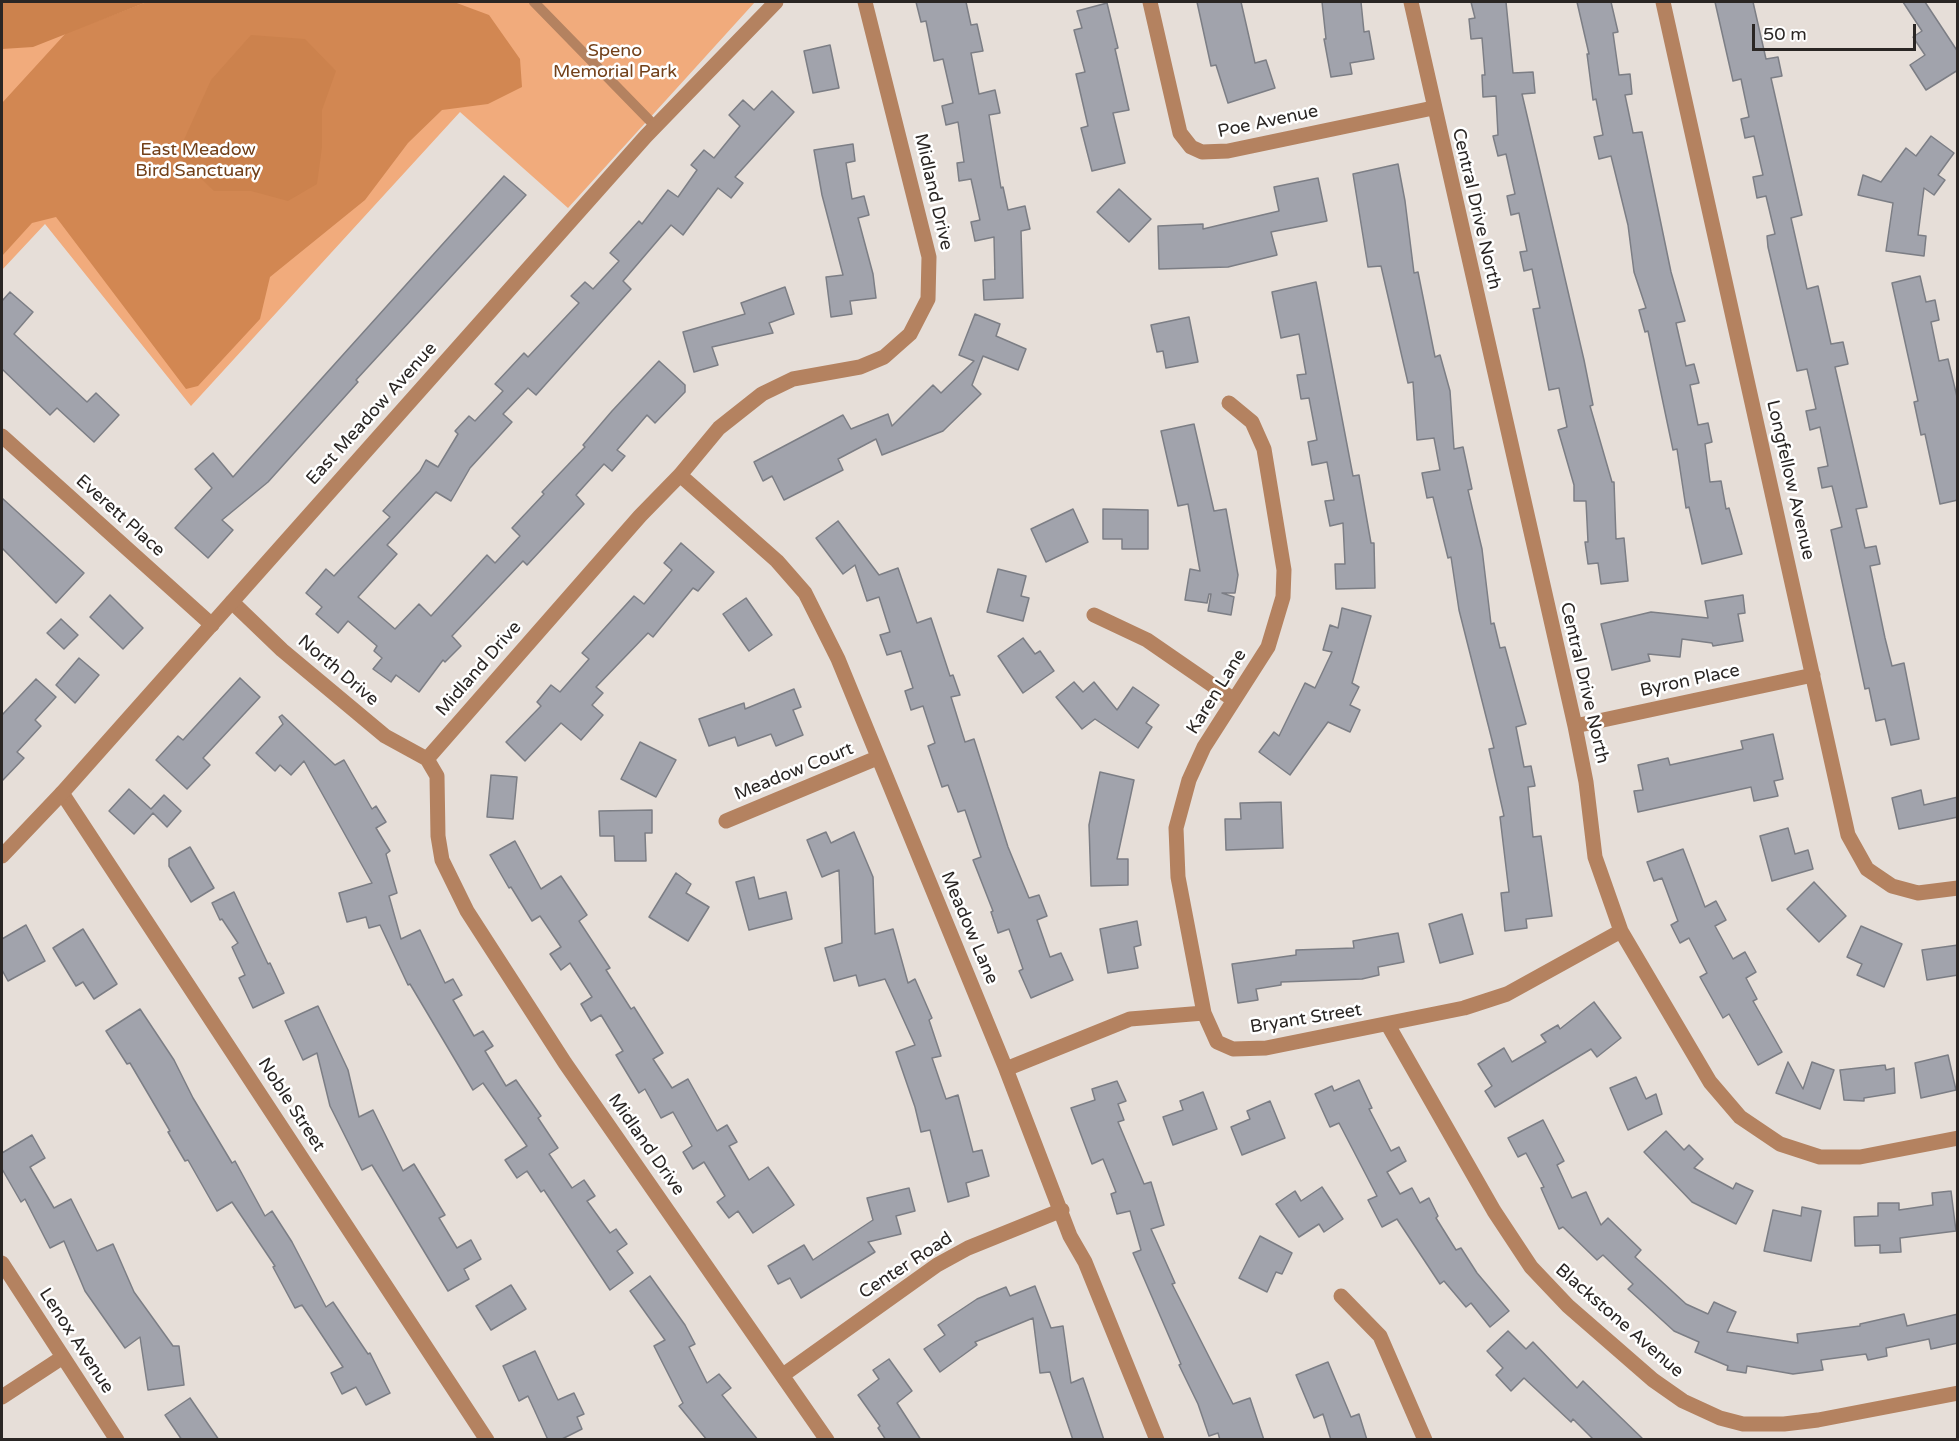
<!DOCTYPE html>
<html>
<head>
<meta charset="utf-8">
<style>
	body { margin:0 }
	#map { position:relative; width:1959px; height:1441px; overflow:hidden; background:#e6ded8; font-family:"Varela Round",sans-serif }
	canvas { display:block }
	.frame { position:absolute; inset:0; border:3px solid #2a2624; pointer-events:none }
	.scale { position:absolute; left:1752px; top:24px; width:164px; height:27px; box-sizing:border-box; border:3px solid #2a2624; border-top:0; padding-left:8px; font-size:18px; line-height:21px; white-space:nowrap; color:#2a2624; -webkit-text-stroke:4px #fff; paint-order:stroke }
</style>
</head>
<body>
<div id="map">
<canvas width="1959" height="1441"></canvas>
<div class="frame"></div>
<div class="scale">50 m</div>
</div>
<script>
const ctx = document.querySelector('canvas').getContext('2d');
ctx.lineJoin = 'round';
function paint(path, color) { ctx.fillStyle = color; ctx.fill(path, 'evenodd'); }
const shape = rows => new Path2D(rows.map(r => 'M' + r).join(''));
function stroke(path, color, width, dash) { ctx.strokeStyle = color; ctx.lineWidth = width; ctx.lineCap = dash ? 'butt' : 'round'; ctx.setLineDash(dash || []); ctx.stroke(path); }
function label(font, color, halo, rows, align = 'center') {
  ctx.font = font + ' "Varela Round",sans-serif'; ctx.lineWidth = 5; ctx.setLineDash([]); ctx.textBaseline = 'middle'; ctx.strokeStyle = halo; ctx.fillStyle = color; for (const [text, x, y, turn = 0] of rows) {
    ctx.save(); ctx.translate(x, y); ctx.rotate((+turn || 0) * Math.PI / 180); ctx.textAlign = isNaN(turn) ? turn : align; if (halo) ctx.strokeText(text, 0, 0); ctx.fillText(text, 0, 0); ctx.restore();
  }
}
const green = shape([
	[2,2,755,2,568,208,460,112,191,406,45,224,2,270]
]);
const forest = shape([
	[147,2,454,2,489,15,520,59,522,87,488,104,442,110,408,143,365,200,270,277,260,319,198,386,186,389,56,217,32,223,2,256,2,103,66,33]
]);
const water = shape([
	[2,2,147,2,33,47,2,49],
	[251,35,305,39,336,71,322,110,322,147,317,184,288,201,251,191,214,191,177,155,211,80]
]);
const building = shape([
	[916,2,966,2,971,25,977,24,983,51,971,53,979,94,995,90,1000,113,989,115,1001,188,1003,187,1008,210,1025,206,1030,229,1021,231,1023,298,984,300,983,280,995,279,994,237,975,241,971,222,980,220,971,179,959,181,957,163,964,162,958,122,946,125,942,106,953,103,943,59,934,61,926,21,921,22,916,2],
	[1197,2,1241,2,1255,63,1266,60,1275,88,1228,103,1216,65,1211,66,1197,2],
	[1322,2,1361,2,1364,32,1369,31,1374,59,1350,63,1352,74,1331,77,1324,39,1326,39,1322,2],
	[1471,2,1506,2,1513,73,1533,72,1535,93,1522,94,1584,360,1593,405,1590,406,1612,482,1614,482,1616,539,1624,538,1628,581,1601,584,1598,563,1588,564,1585,542,1588,542,1586,501,1574,501,1574,485,1558,430,1567,427,1559,388,1549,390,1533,309,1540,308,1532,269,1524,271,1520,252,1527,251,1519,213,1511,215,1507,196,1515,194,1506,154,1498,156,1493,136,1498,135,1496,96,1483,97,1482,75,1485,75,1482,38,1471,39,1469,19,1475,18,1471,2],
	[1577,2,1611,2,1618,32,1613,33,1619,75,1630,74,1632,94,1625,95,1633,133,1642,132,1671,272,1685,321,1676,323,1686,366,1694,364,1699,383,1690,385,1698,425,1708,423,1712,442,1705,444,1710,482,1721,481,1726,509,1729,508,1742,554,1702,564,1689,507,1686,508,1677,449,1673,450,1648,331,1645,332,1639,310,1646,308,1634,272,1628,225,1611,156,1599,159,1594,137,1603,135,1596,99,1593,100,1587,54,1589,54,1577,2],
	[1715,2,1753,2,1766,59,1778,57,1782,76,1771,78,1802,215,1791,218,1807,289,1818,286,1831,344,1843,342,1848,364,1835,367,1867,507,1856,509,1865,548,1876,546,1880,564,1870,566,1885,638,1892,666,1904,663,1919,739,1891,745,1885,719,1876,721,1869,688,1865,689,1831,530,1842,527,1832,486,1822,488,1818,468,1828,466,1820,427,1810,430,1806,411,1816,409,1807,369,1797,371,1768,247,1767,236,1775,234,1766,196,1757,198,1753,177,1763,175,1754,136,1745,138,1741,119,1749,117,1741,79,1733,81,1715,2],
	[1903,2,1925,2,1958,52,1958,70,1926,90,1910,65,1925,55,1913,37,1922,31,1903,2],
	[1107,3,1118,48,1115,49,1129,110,1113,113,1125,163,1092,171,1081,128,1088,126,1076,74,1085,72,1074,30,1082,28,1077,11,1107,3],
	[830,45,839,88,813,93,804,51,830,45],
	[772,91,794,112,735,177,743,183,731,198,718,188,683,235,671,225,623,281,631,289,536,395,528,388,503,414,512,422,470,468,451,501,436,492,387,545,397,554,358,597,395,629,419,604,431,616,487,555,495,563,520,536,512,528,544,494,542,492,585,447,583,445,612,411,659,361,685,385,685,392,655,423,647,415,617,450,625,456,612,471,604,464,576,495,584,504,527,565,523,561,452,636,461,646,445,662,443,660,419,692,396,675,391,682,373,669,382,658,374,651,377,646,348,621,338,633,316,614,322,607,306,593,326,569,334,576,390,517,383,511,420,471,426,460,438,467,458,434,455,431,469,416,475,421,503,391,495,384,524,353,528,357,579,303,571,296,585,282,593,289,619,261,610,253,639,221,642,224,668,190,678,197,697,170,691,165,704,150,714,158,740,126,729,115,743,100,754,110,772,91],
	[1931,136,1954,153,1938,175,1945,180,1934,195,1924,188,1918,235,1926,236,1924,256,1886,251,1893,203,1858,195,1863,175,1881,182,1906,148,1916,156,1931,136],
	[853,144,855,161,846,163,852,199,864,196,869,215,858,218,873,274,876,298,850,301,852,314,831,317,826,277,843,275,822,195,814,150,853,144],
	[1398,164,1405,201,1414,273,1418,272,1435,357,1440,355,1450,391,1454,449,1463,447,1472,489,1468,490,1482,549,1491,624,1494,623,1500,648,1505,647,1526,724,1516,727,1524,767,1531,766,1535,786,1528,787,1533,837,1541,836,1552,916,1526,919,1527,928,1505,931,1501,893,1509,892,1500,817,1504,816,1489,749,1494,748,1459,610,1451,557,1448,558,1433,497,1427,498,1422,473,1440,470,1434,438,1417,440,1413,382,1408,383,1381,266,1368,267,1353,174,1398,164],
	[504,176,526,195,356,380,358,382,268,482,222,520,233,530,208,558,175,528,212,488,195,469,213,453,233,477,504,176],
	[1318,178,1327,221,1271,232,1277,255,1228,267,1159,269,1158,226,1203,224,1203,229,1279,211,1274,187,1318,178],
	[1119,189,1151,219,1129,242,1097,212,1119,189],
	[1920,276,1926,302,1935,300,1939,320,1931,322,1939,361,1948,359,1958,401,1958,500,1940,504,1925,434,1921,435,1914,402,1918,401,1892,283,1920,276],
	[1316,282,1353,476,1359,475,1371,543,1374,543,1375,588,1336,589,1335,564,1345,564,1343,523,1330,526,1325,501,1334,500,1327,462,1312,465,1308,442,1317,440,1309,398,1301,399,1297,375,1306,374,1299,334,1281,338,1272,292,1316,282],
	[785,287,794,314,769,323,773,333,712,347,718,365,694,372,683,332,745,314,741,303,785,287],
	[10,292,33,312,14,334,87,402,96,393,119,415,94,442,57,408,50,415,2,369,2,301,10,292],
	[975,314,1000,324,996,336,1026,349,1018,370,983,356,972,385,981,394,943,431,882,455,876,439,838,459,843,470,784,500,772,476,763,481,754,462,843,415,851,429,888,414,892,426,933,385,941,393,974,361,959,355,975,314],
	[1189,317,1198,362,1166,368,1163,351,1157,352,1151,325,1189,317],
	[1194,424,1214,511,1226,509,1238,575,1235,593,1222,593,1234,597,1231,615,1208,611,1211,594,1209,594,1207,603,1185,600,1190,569,1200,571,1188,504,1178,506,1161,431,1194,424],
	[2,498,84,573,56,603,2,548,2,498],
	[1073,509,1088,542,1046,562,1031,529,1073,509],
	[1103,509,1148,510,1148,549,1122,549,1122,539,1103,539,1103,509],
	[838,521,879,575,898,568,917,623,931,618,950,676,953,675,960,695,951,697,965,742,974,739,1008,847,1029,898,1039,895,1047,916,1037,920,1050,957,1061,953,1073,980,1031,998,1019,971,1023,969,1009,929,998,933,991,912,993,911,973,860,981,857,965,810,958,812,948,785,942,787,928,746,935,743,923,706,911,710,905,691,913,688,901,651,887,655,880,635,890,632,879,597,867,601,855,565,843,574,816,538,838,521],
	[681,543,714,572,698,591,693,588,653,637,648,633,596,687,603,693,592,705,603,715,581,740,561,723,525,761,506,742,541,706,537,702,551,685,560,692,589,659,582,653,634,596,644,604,672,570,664,563,681,543],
	[998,569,1026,576,1021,596,1029,598,1023,621,987,612,998,569],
	[110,595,143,628,123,649,90,617,110,595],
	[1743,595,1745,613,1738,614,1743,641,1713,646,1712,643,1682,639,1680,657,1648,654,1650,661,1612,670,1601,624,1651,612,1708,618,1705,601,1743,595],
	[746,598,772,635,749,651,723,614,746,598],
	[1342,608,1371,616,1352,683,1359,687,1350,705,1360,710,1350,732,1328,722,1290,775,1259,752,1274,732,1279,736,1305,683,1315,688,1332,652,1323,650,1330,625,1338,628,1342,608],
	[61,619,78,635,64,649,47,633,61,619],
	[1023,638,1035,654,1040,651,1054,671,1023,693,998,656,1023,638],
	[79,658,99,675,75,703,56,685,79,658],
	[240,678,260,697,203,758,210,765,187,789,156,760,178,736,183,740,240,678],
	[36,679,56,697,35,720,41,726,17,752,24,758,2,781,2,715,36,679],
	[1074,682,1083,692,1094,682,1117,710,1133,687,1159,705,1146,723,1152,727,1138,748,1095,719,1082,729,1056,697,1074,682],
	[794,689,801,707,793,710,803,735,776,746,771,734,738,746,735,737,709,746,699,719,744,703,745,709,794,689],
	[282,715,335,765,344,760,372,809,376,806,386,822,376,828,390,851,386,854,397,893,389,896,401,939,420,930,445,983,453,979,462,995,453,1000,474,1036,483,1031,493,1046,485,1051,506,1086,516,1080,541,1116,538,1118,558,1148,549,1154,572,1188,584,1180,595,1196,587,1201,610,1233,616,1229,627,1244,617,1251,633,1273,610,1290,544,1190,541,1192,527,1171,517,1178,505,1160,527,1146,483,1083,473,1090,410,984,408,985,380,925,369,928,366,917,347,922,339,893,372,883,304,761,291,775,280,765,275,771,256,753,283,724,279,717,282,715],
	[1773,734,1783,779,1774,781,1778,796,1754,801,1751,787,1638,812,1634,791,1643,790,1638,765,1668,758,1670,765,1743,749,1741,741,1773,734],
	[640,742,676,760,656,797,621,779,640,742],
	[1100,772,1134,780,1117,859,1128,859,1128,885,1091,886,1089,825,1100,772],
	[491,775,517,777,513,819,487,817,491,775],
	[129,789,151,809,164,795,181,811,167,827,153,813,134,834,109,811,129,789],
	[1921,790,1924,805,1958,797,1958,817,1899,829,1892,798,1921,790],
	[1281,802,1283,848,1226,850,1225,819,1241,819,1240,803,1281,802],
	[652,810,652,833,645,833,646,861,615,861,614,836,600,836,599,811,652,810],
	[1788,828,1795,854,1808,850,1813,869,1772,881,1760,836,1788,828],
	[826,832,831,843,854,832,873,877,875,934,893,929,908,983,915,979,932,1018,929,1020,941,1056,932,1058,946,1099,958,1095,973,1152,982,1150,989,1176,966,1183,969,1196,948,1202,930,1130,921,1132,915,1107,896,1052,915,1045,885,979,859,986,856,975,834,981,825,948,842,943,839,870,822,877,807,840,826,832],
	[515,841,541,889,561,876,587,915,579,921,610,968,606,970,631,1009,634,1007,663,1053,653,1059,672,1088,688,1079,717,1131,727,1125,737,1142,729,1146,749,1180,768,1167,794,1205,753,1233,738,1211,729,1218,717,1202,725,1196,704,1162,693,1169,683,1152,692,1146,673,1112,661,1118,645,1089,639,1093,616,1055,623,1051,601,1015,591,1021,581,1004,592,997,570,963,561,970,550,954,561,947,540,916,532,921,511,887,509,888,490,855,515,841],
	[190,847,214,888,191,902,169,866,169,859,190,847],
	[1683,849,1705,907,1716,901,1726,920,1715,926,1733,959,1745,952,1756,972,1746,978,1757,999,1753,1001,1782,1052,1758,1065,1729,1014,1723,1018,1700,977,1707,973,1689,938,1680,943,1671,925,1678,921,1662,878,1654,881,1647,862,1683,849],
	[676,873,691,884,686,893,709,907,688,941,649,917,676,873],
	[754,877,759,899,786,892,792,919,749,930,736,882,754,877],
	[1814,882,1846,916,1819,942,1787,909,1814,882],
	[234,892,268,964,270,963,284,993,253,1008,239,978,245,975,232,947,238,943,222,919,220,920,212,903,234,892],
	[1462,914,1473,954,1440,963,1429,924,1462,914],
	[1137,921,1141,945,1134,947,1138,968,1108,973,1100,929,1137,921],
	[26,925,45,961,8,981,2,970,2,939,26,925],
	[1861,926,1902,944,1884,987,1857,975,1862,964,1847,957,1861,926],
	[83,929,117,984,94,999,83,982,76,986,53,948,83,929],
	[1398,933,1404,962,1378,967,1379,975,1362,979,1281,982,1281,985,1256,989,1258,1000,1238,1003,1232,964,1296,955,1296,950,1354,948,1353,941,1398,933],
	[1958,945,1958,975,1927,980,1922,950,1958,945],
	[1594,1002,1621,1038,1597,1057,1591,1049,1495,1107,1485,1091,1492,1086,1478,1064,1504,1048,1512,1062,1546,1042,1541,1035,1558,1025,1560,1029,1594,1002],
	[318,1006,348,1070,359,1117,373,1110,403,1171,414,1164,445,1215,439,1218,457,1248,471,1240,481,1259,464,1269,469,1279,448,1291,372,1165,362,1170,330,1106,317,1053,303,1060,285,1021,318,1006],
	[140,1009,174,1060,193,1098,232,1163,235,1161,265,1216,272,1211,292,1242,326,1307,333,1302,368,1354,370,1353,390,1393,366,1405,356,1387,342,1394,331,1373,343,1367,302,1305,295,1308,273,1267,275,1266,232,1202,217,1211,188,1160,185,1161,168,1132,170,1131,130,1063,127,1064,106,1031,140,1009],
	[1948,1055,1956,1090,1921,1098,1915,1063,1948,1055],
	[1788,1062,1803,1089,1812,1062,1834,1070,1820,1109,1776,1093,1788,1062],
	[1885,1065,1886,1070,1894,1068,1895,1093,1864,1098,1864,1101,1844,1100,1840,1070,1885,1065],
	[1636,1077,1646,1099,1656,1094,1662,1114,1628,1130,1610,1088,1636,1077],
	[1359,1080,1372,1108,1369,1109,1391,1151,1399,1147,1406,1161,1387,1172,1400,1194,1412,1188,1420,1203,1429,1198,1438,1216,1436,1218,1456,1250,1461,1248,1477,1273,1509,1311,1490,1327,1471,1303,1466,1307,1444,1281,1440,1284,1397,1219,1382,1227,1368,1200,1377,1196,1339,1123,1330,1127,1315,1094,1332,1086,1334,1091,1359,1080],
	[1117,1081,1126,1101,1118,1104,1124,1120,1118,1122,1144,1184,1151,1182,1164,1225,1151,1229,1175,1283,1172,1284,1233,1404,1250,1398,1264,1440,1220,1440,1218,1433,1209,1436,1198,1404,1179,1365,1181,1364,1133,1253,1141,1250,1130,1211,1117,1214,1111,1194,1116,1192,1103,1159,1092,1164,1071,1108,1095,1100,1092,1089,1117,1081],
	[1203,1092,1217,1129,1173,1145,1163,1117,1183,1110,1180,1101,1203,1092],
	[1270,1101,1285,1138,1242,1155,1231,1127,1250,1119,1247,1111,1270,1101],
	[1543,1120,1564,1161,1557,1165,1572,1198,1586,1192,1601,1225,1608,1218,1641,1250,1635,1257,1686,1304,1708,1314,1714,1302,1736,1312,1727,1332,1798,1343,1797,1334,1860,1326,1860,1324,1904,1314,1907,1326,1958,1314,1958,1343,1931,1349,1929,1339,1886,1348,1887,1356,1868,1360,1866,1354,1821,1360,1823,1370,1793,1374,1747,1366,1746,1373,1727,1370,1728,1366,1695,1352,1699,1342,1674,1331,1628,1289,1633,1284,1603,1255,1597,1260,1563,1227,1559,1229,1541,1188,1544,1187,1526,1153,1518,1157,1508,1138,1543,1120],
	[1666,1131,1684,1150,1689,1145,1703,1159,1694,1168,1733,1189,1736,1183,1753,1191,1736,1224,1692,1202,1644,1152,1666,1131],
	[32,1135,45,1158,30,1167,54,1208,71,1199,97,1251,113,1244,134,1292,173,1346,179,1346,184,1385,148,1390,140,1337,125,1348,85,1291,64,1241,50,1248,25,1199,21,1202,2,1169,2,1153,32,1135],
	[1322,1187,1343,1219,1324,1232,1319,1224,1299,1237,1276,1204,1295,1191,1301,1201,1322,1187],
	[909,1188,915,1211,896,1216,901,1234,868,1242,875,1252,801,1298,790,1278,778,1284,768,1266,804,1245,813,1260,873,1220,867,1198,909,1188],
	[1951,1191,1956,1231,1900,1238,1901,1252,1880,1253,1880,1245,1855,1246,1854,1217,1878,1216,1878,1203,1899,1203,1899,1210,1933,1205,1932,1193,1951,1191],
	[1802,1207,1821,1211,1811,1261,1764,1251,1773,1210,1801,1216,1802,1207],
	[1260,1236,1292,1253,1282,1274,1276,1272,1267,1292,1239,1278,1260,1236],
	[650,1276,685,1325,695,1344,689,1347,707,1383,719,1374,731,1388,722,1395,758,1440,707,1440,679,1406,683,1403,654,1346,665,1340,630,1291,650,1276],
	[511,1285,526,1309,491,1330,476,1306,511,1285],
	[1035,1286,1051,1328,1063,1326,1071,1383,1083,1378,1104,1440,1073,1440,1050,1372,1040,1373,1033,1318,975,1342,977,1345,940,1372,924,1349,945,1335,938,1325,977,1299,1006,1287,1010,1296,1035,1286],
	[1508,1331,1526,1349,1533,1342,1577,1388,1583,1381,1644,1440,1594,1440,1573,1419,1571,1422,1524,1378,1511,1391,1496,1375,1503,1368,1487,1351,1508,1331],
	[535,1351,558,1400,574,1393,584,1414,577,1417,582,1429,560,1440,548,1440,528,1396,519,1401,503,1366,535,1351],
	[889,1359,912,1391,897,1403,921,1440,886,1440,878,1428,880,1426,858,1395,879,1379,873,1370,889,1359],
	[1328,1362,1351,1417,1359,1414,1367,1440,1331,1440,1323,1414,1314,1418,1296,1375,1328,1362],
	[190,1398,219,1440,182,1440,165,1415,190,1398]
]);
const service = shape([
	[534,2,655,126]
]);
const minor = shape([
	[1150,2,1180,133,1191,147,1202,152,1228,151,1433,108],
	[1411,2,1575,726,1586,782,1595,857,1621,931,1710,1082,1740,1117,1780,1144,1820,1157,1860,1157,1958,1138],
	[1663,2,1848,835,1867,869,1892,886,1918,893,1958,888],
	[1229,403,1252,422,1264,449,1284,570,1283,597,1268,647,1204,747,1189,780,1176,828,1178,877,1204,1013,1217,1042,1233,1049,1266,1048,1464,1008,1507,994,1621,931],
	[2,436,212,625],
	[680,475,777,561,805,593,838,659,1006,1069,1070,1236,1085,1262,1157,1440],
	[232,602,282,650,385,736,427,759],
	[1094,615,1147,640,1234,700],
	[1575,726,1813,675],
	[62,793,487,1440],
	[726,821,877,758],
	[1388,1025,1494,1211,1531,1267,1568,1306,1653,1380,1683,1401,1720,1418,1743,1424,1784,1424,1818,1420,1958,1393],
	[1006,1069,1130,1019,1204,1013],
	[2,1263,117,1440],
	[1341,1296,1380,1336,1425,1440],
	[783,1375,937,1265,968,1248,1062,1210],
	[2,1397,63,1357],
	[827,1440,565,1063,467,911,442,860,438,836,437,776,427,759,640,516,680,475,719,428,762,394,793,379,860,367,884,357,910,334,928,299,929,257,865,2]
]);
const tertiary = shape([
	[2,856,62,793,646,136,776,2]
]);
const parkNames = [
	["Speno",615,51],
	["Memorial Park",615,72],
	["East Meadow",198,150],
	["Bird Sanctuary",198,171]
];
const streetNames = [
	["Poe Avenue",1268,122,-12],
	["Midland Drive",933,192,77],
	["Central Drive North",1476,209,77],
	["East Meadow Avenue",372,414,-48],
	["Longfellow Avenue",1790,480,77],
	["Everett Place",120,516,42],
	["Midland Drive",479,669,-49],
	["North Drive",338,671,40],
	["Byron Place",1690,681,-12],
	["Central Drive North",1584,683,77],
	["Karen Lane",1217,692,-58],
	["Meadow Court",794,772,-22],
	["Meadow Lane",969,928,67],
	["Bryant Street",1306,1019,-9],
	["Noble Street",291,1105,57],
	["Midland Drive",646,1145,55],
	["Center Road",906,1266,-33],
	["Blackstone Avenue",1619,1321,41],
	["Lenox Avenue",76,1341,57]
];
paint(green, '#f1ab7c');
paint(forest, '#d28752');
paint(water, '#cc824d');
paint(building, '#a1a3ac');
stroke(building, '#7c7e85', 1.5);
stroke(service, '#b48260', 10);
stroke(minor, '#b48260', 15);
stroke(tertiary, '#b48260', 15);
label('18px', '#724019', '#fff', parkNames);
label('18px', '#2a2624', '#fff', streetNames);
</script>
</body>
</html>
